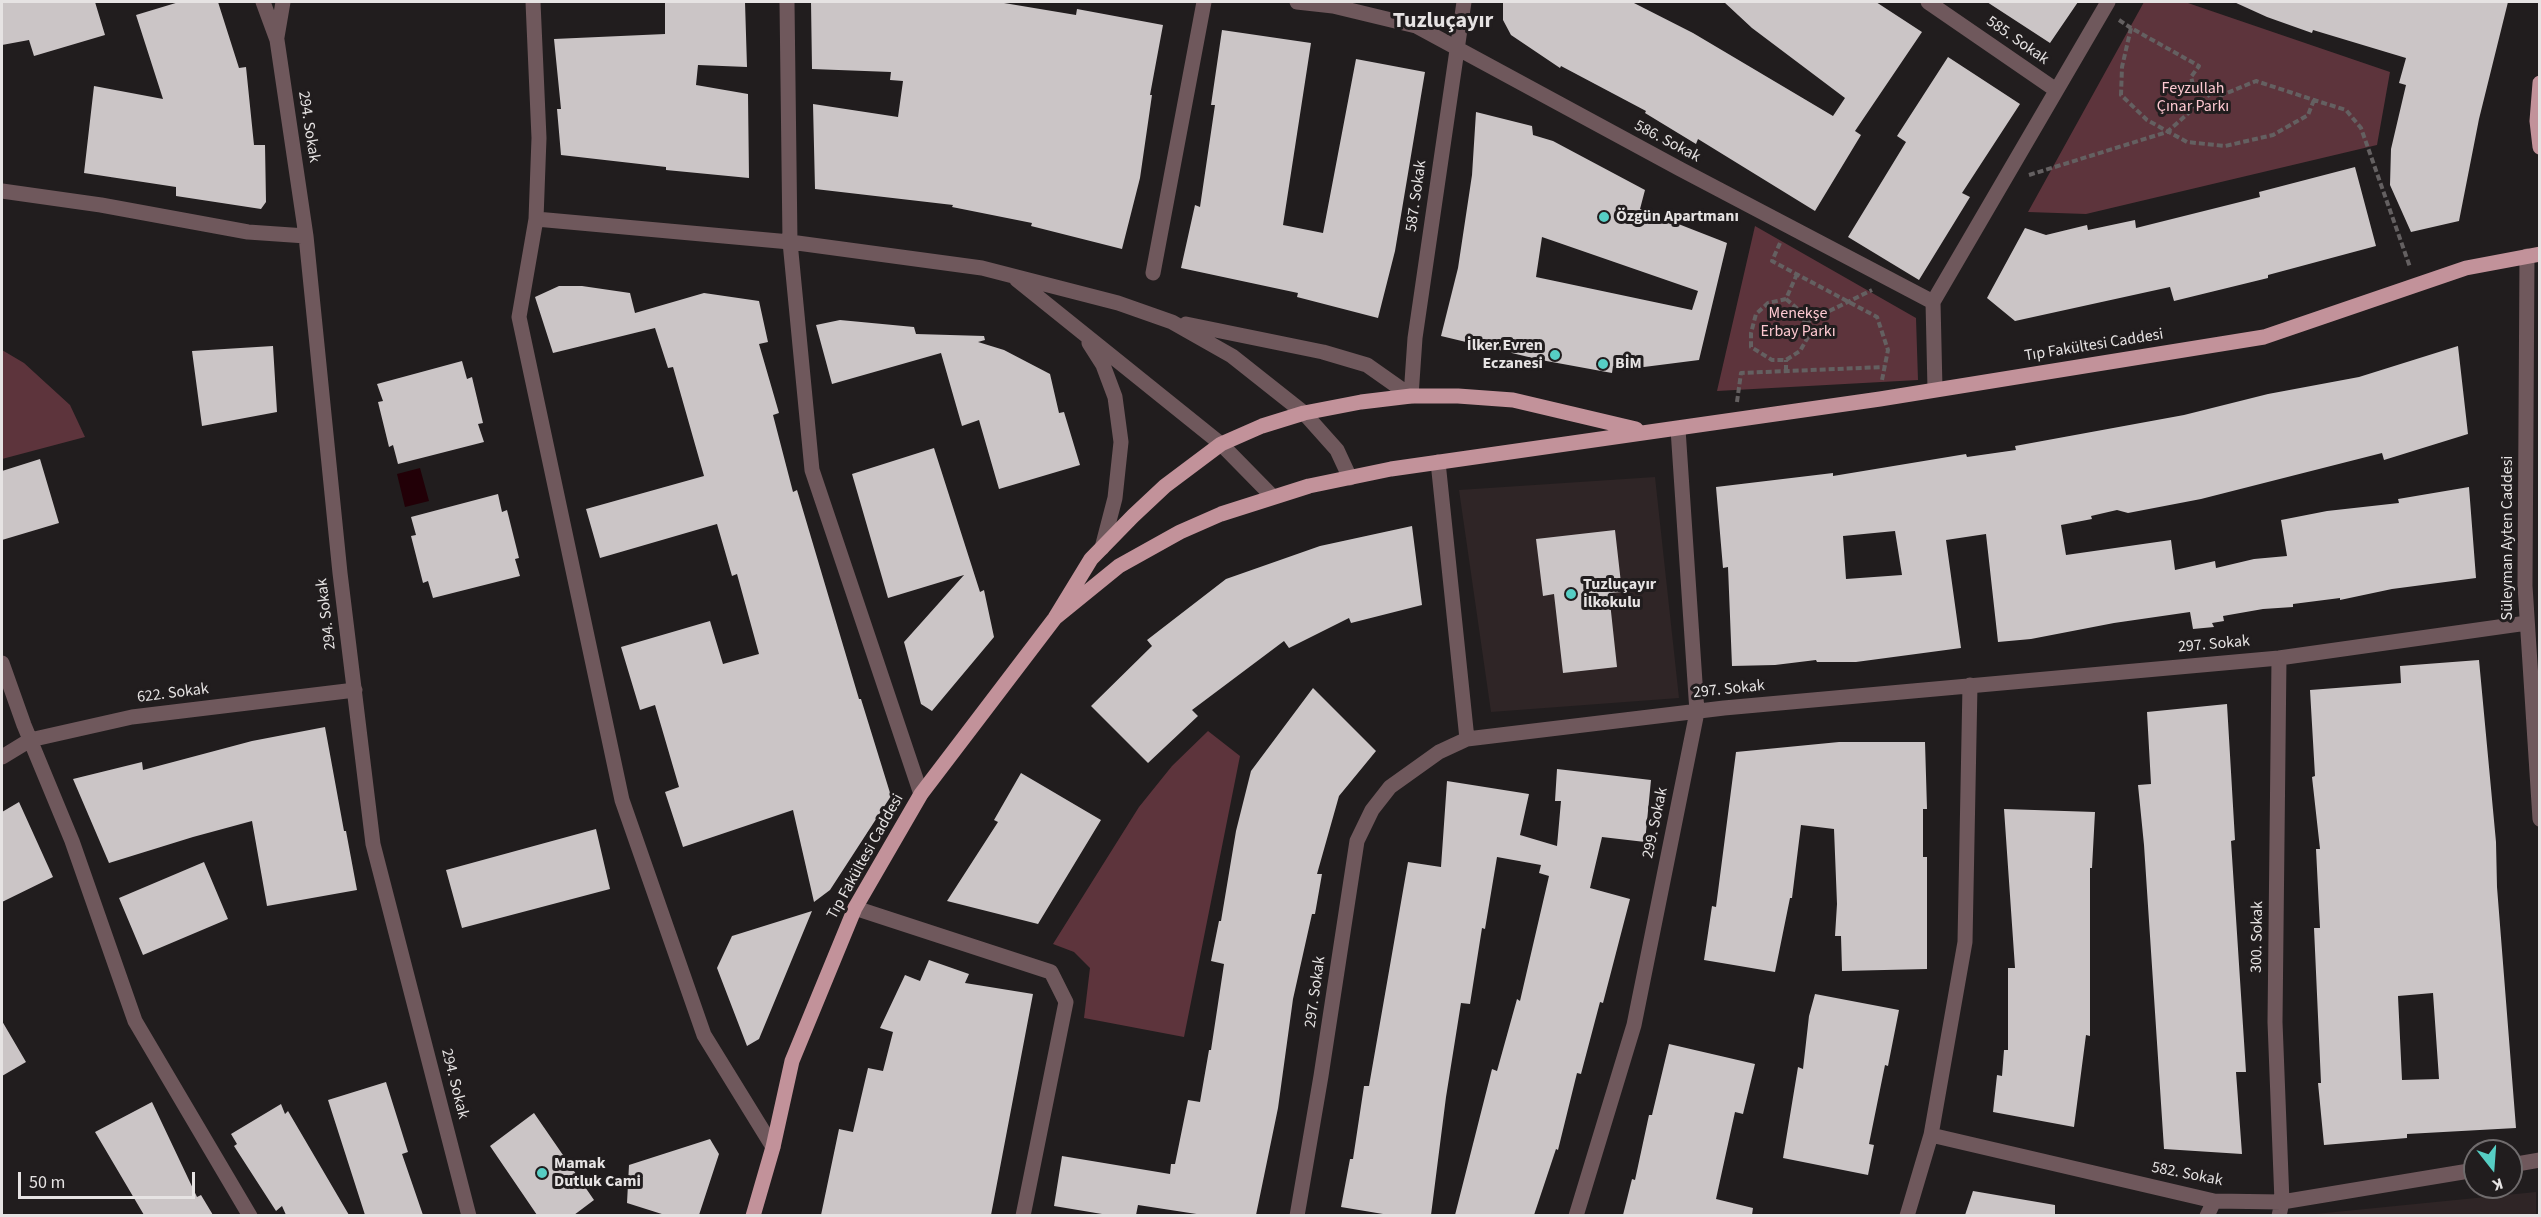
<!DOCTYPE html>
<html>
<head>
<meta charset="utf-8">
<style>
	body { margin:0 }
	#map { position:relative; width:2541px; height:1217px; overflow:hidden; background:#211d1e; font-family:"Source Sans 3",sans-serif }
	canvas { display:block }
	.frame { position:absolute; inset:0; border:3px solid #e6e3e3; pointer-events:none }
	.north { position:absolute; left:2463px; top:1139px; width:60px; height:60px; box-sizing:border-box; background:#211d1e; border:2px solid #706c6d; border-radius:50%; rotate:163deg; font-size:16px; font-weight:700; line-height:24px; text-align:center; color:#e6e3e3 }
	.north::after { content:''; display:block; margin:auto; width:21px; height:27px; background:#56cec4; clip-path:polygon(50% 0,100% 100%,50% 72%,0 100%) }
	.scale { position:absolute; left:18px; top:1172px; width:177px; height:27px; box-sizing:border-box; border:3px solid #e6e3e3; border-top:0; padding-left:8px; font-size:18px; line-height:21px; white-space:nowrap; color:#e6e3e3; -webkit-text-stroke:4px #211d1e; paint-order:stroke }
</style>
</head>
<body>
<div id="map">
<canvas width="2541" height="1217"></canvas>
<div class="frame"></div>
<div class="north">K</div>
<div class="scale">50 m</div>
</div>
<script>
const ctx = document.querySelector('canvas').getContext('2d');
ctx.lineJoin = 'round';
function paint(path, color) { ctx.fillStyle = color; ctx.fill(path, 'evenodd'); }
const shape = rows => new Path2D(rows.map(r => 'M' + r).join(''));
function stroke(path, color, width, dash) { ctx.strokeStyle = color; ctx.lineWidth = width; ctx.lineCap = dash ? 'butt' : 'round'; ctx.setLineDash(dash || []); ctx.stroke(path); }
function label(font, color, halo, rows, align = 'center') {
  ctx.font = font + ' "Source Sans 3",sans-serif'; ctx.lineWidth = 6; ctx.setLineDash([]); ctx.textBaseline = 'middle'; ctx.strokeStyle = halo; ctx.fillStyle = color; for (const [text, x, y, turn = 0] of rows) {
    ctx.save(); ctx.translate(x, y); ctx.rotate((+turn || 0) * Math.PI / 180); ctx.textAlign = isNaN(turn) ? turn : align; if (halo) ctx.strokeText(text, 0, 0); ctx.fillText(text, 0, 0); ctx.restore();
  }
}
const built = shape([
	[1655,477,1679,698,1491,712,1459,490],
	[2536,1192,2536,1215,2305,1215]
]);
const green = shape([
	[2144,2,2185,2,2390,72,2377,145,2086,214,2028,212],
	[1755,226,1916,318,1918,380,1717,391],
	[2,350,24,363,70,405,85,437,2,459],
	[1208,731,1240,756,1184,1037,1084,1018,1090,968,1074,952,1053,944,1139,807,1172,766]
]);
const water = shape([
	[420,468,429,501,405,507,397,474]
]);
const building = shape([
	[2,2,95,2,105,35,34,56,29,40,2,45],
	[179,2,218,2,239,68,246,67,254,145,265,145,266,202,261,209,176,196,176,187,84,173,94,86,163,99,136,15],
	[665,2,745,2,747,67,698,65,696,85,748,94,749,178,666,170,666,167,561,155,557,109,561,109,554,39,665,34],
	[811,2,998,2,1076,15,1077,9,1163,25,1150,95,1152,95,1140,178,1122,249,1031,226,1032,223,952,207,953,205,815,189,813,104,898,117,903,81,890,80,891,72,812,69],
	[1503,2,1632,2,1693,33,1833,116,1845,98,1752,28,1724,2,1876,2,1922,32,1855,131,1861,135,1815,211,1698,139,1696,144,1645,113,1646,111,1561,66,1560,68,1511,35,1503,20],
	[1987,2,2078,2,2050,43],
	[2234,2,2508,2,2479,119,2459,221,2411,232,2390,185,2391,149,2406,85,2399,83,2406,58,2313,30,2312,33,2267,17],
	[1222,30,1311,43,1283,225,1323,233,1356,59,1425,72,1395,251,1378,318,1297,297,1298,293,1181,268,1195,205,1200,207,1215,105,1211,105],
	[1948,57,2020,104,1962,193,1970,197,1919,280,1848,237,1906,142,1897,136],
	[1476,112,1532,126,1533,135,1553,141,1645,190,1640,209,1727,243,1699,360,1644,367,1613,366,1612,373,1541,360,1441,336,1458,268,1472,175],
	[1542,237,1698,291,1692,310,1536,277],
	[2355,167,2376,246,2268,275,2268,278,2174,301,2170,287,2015,321,1987,298,2025,228,2046,235,2087,225,2088,230,2135,220,2136,228,2260,197,2259,192],
	[559,286,582,286,630,293,635,313,704,293,759,301,768,342,759,344,779,413,773,415,793,492,797,490,859,699,861,699,891,796,830,890,814,902,793,810,683,847,665,792,679,787,655,705,640,710,621,647,710,621,723,664,759,654,737,574,732,576,717,524,600,558,586,509,704,476,673,367,668,368,655,328,553,353,535,297],
	[840,320,914,327,916,334,984,336,985,340,978,342,1004,350,1050,374,1059,413,1064,412,1080,465,999,489,979,420,962,426,941,353,832,384,816,325],
	[273,346,277,412,202,426,192,351],
	[2458,346,2468,434,2384,460,2382,453,2201,499,2128,513,2117,510,2091,516,2092,519,2061,525,2066,555,2171,540,2175,570,2215,561,2216,568,2254,559,2287,556,2281,520,2327,511,2399,503,2398,499,2469,487,2476,578,2392,589,2340,600,2340,598,2293,604,2293,607,2263,609,2223,616,2224,621,2212,623,2214,627,2193,629,2190,612,2114,623,2031,639,1998,642,1986,534,1946,540,1961,648,1856,662,1817,662,1816,660,1775,665,1732,666,1728,567,1723,568,1716,487,1833,473,1833,476,1966,454,1967,457,2016,450,2015,446,2184,415,2268,394,2359,377],
	[1895,531,1902,575,1846,579,1843,536],
	[462,361,467,379,472,377,483,423,478,424,484,442,398,464,393,445,389,447,378,402,383,401,377,384],
	[934,448,980,592,984,590,994,637,932,711,921,704,904,642,964,575,888,598,852,474],
	[40,459,59,523,2,540,2,471],
	[498,494,502,512,507,510,519,558,515,559,520,576,433,598,428,581,423,583,411,536,416,535,411,517],
	[1412,526,1422,605,1351,623,1349,618,1289,648,1284,641,1192,710,1198,716,1148,763,1091,706,1152,646,1147,640,1226,579,1320,546],
	[1615,530,1622,592,1609,593,1617,667,1563,673,1554,594,1543,596,1536,539],
	[2479,660,2496,842,2497,887,2516,1128,2407,1134,2407,1138,2324,1145,2318,1083,2321,1083,2314,928,2320,928,2316,849,2320,849,2312,777,2315,776,2310,690,2401,683,2400,666],
	[2433,993,2439,1079,2402,1080,2398,996],
	[1313,688,1376,751,1339,796,1317,874,1322,874,1315,914,1312,914,1293,999,1278,1108,1256,1215,1203,1215,1138,1205,1136,1215,1108,1215,1054,1206,1062,1156,1170,1174,1171,1164,1175,1164,1188,1100,1200,1102,1209,1050,1211,1050,1224,964,1211,961,1219,921,1221,921,1236,831,1251,771],
	[2227,704,2235,840,2231,841,2246,1072,2236,1072,2242,1154,2164,1149,2144,845,2138,785,2151,784,2147,712],
	[325,727,344,831,346,831,357,890,267,906,252,821,193,837,109,863,73,779,142,762,143,770,252,741],
	[1839,742,1925,742,1927,809,1923,809,1923,857,1927,857,1927,969,1842,971,1841,936,1835,936,1837,904,1834,829,1801,825,1792,898,1790,898,1775,972,1704,960,1712,906,1716,907,1736,752],
	[1557,769,1651,780,1645,842,1602,837,1590,888,1630,899,1603,1003,1600,1002,1581,1074,1577,1073,1558,1150,1556,1149,1534,1215,1455,1215,1492,1069,1497,1071,1517,999,1520,1001,1549,876,1539,873,1541,865,1497,857,1485,929,1482,928,1470,1004,1461,1003,1446,1097,1431,1215,1389,1215,1341,1207,1350,1159,1353,1159,1364,1086,1369,1086,1408,862,1441,867,1447,781,1529,794,1520,835,1557,846,1561,801,1555,801],
	[1021,773,1101,820,1038,924,947,901,998,822,994,820],
	[19,802,53,877,2,902,2,812],
	[2004,809,2095,812,2092,868,2090,868,2090,1036,2086,1035,2074,1127,1993,1112,1997,1075,2002,1076,2004,1050,2008,1050,2008,968,2015,968],
	[596,829,610,889,462,928,446,870],
	[204,862,228,919,143,955,119,898],
	[812,911,759,1039,747,1046,717,968,732,936],
	[929,960,969,974,965,983,1033,994,991,1215,821,1215,839,1129,853,1132,868,1068,883,1071,893,1032,880,1028,905,975,920,981],
	[1815,994,1899,1010,1888,1066,1885,1065,1869,1144,1874,1145,1868,1175,1783,1158,1798,1067,1803,1069,1809,1016],
	[2,1021,26,1062,2,1076],
	[1669,1044,1755,1064,1743,1114,1735,1112,1716,1199,1753,1208,1752,1215,1623,1215,1632,1179,1635,1180,1649,1115,1652,1115],
	[386,1082,408,1152,402,1154,423,1215,365,1215,328,1100],
	[152,1102,197,1197,201,1195,213,1215,144,1215,95,1132],
	[281,1104,285,1114,288,1111,349,1215,286,1215,282,1206,276,1211,234,1146,237,1144,231,1134],
	[534,1113,594,1200,574,1215,537,1215,490,1146],
	[710,1139,719,1154,699,1215,665,1215,627,1203,629,1165],
	[1973,1191,2055,1205,2055,1215,1965,1215]
]);
const path = shape([
	[2119,20,2131,28],
	[2314,100,2308,115,2273,135,2225,146,2187,142,2147,120,2121,95,2122,67,2131,28,2199,66,2191,77,2194,88,2203,92,2222,95,2256,81,2314,100,2346,110,2361,128,2410,267],
	[2029,175,2167,132,2210,94],
	[1780,243,1772,261,1877,317,1888,350,1882,380],
	[1786,299,1799,310,1805,323,1808,337,1800,351,1786,360,1772,360,1751,347,1751,333,1756,314,1768,303,1786,299,1797,274],
	[1805,323,1872,290],
	[1786,371,1786,360],
	[1737,402,1741,373,1883,367]
]);
const minor = shape([
	[263,2,277,40,306,236,340,573,373,844,469,1216],
	[533,2,539,138,536,219,519,317,622,800,704,1035,773,1147],
	[787,2,790,242,812,470,921,794],
	[1297,2,1333,6,1416,26,1680,169,1933,302,1935,389],
	[1928,2,2056,90],
	[277,37,283,2],
	[2,191,101,205,248,232,306,236],
	[536,219,790,242,982,268,1118,303,1172,322,1232,356,1304,413,1337,450,1350,478],
	[2527,256,2525,586,2540,819],
	[1153,273,1204,2],
	[1017,280,1221,444,1273,497],
	[1933,302,2108,2],
	[1186,324,1323,352,1367,365,1411,396],
	[1089,343,1103,365,1115,397,1121,442,1115,498,1102,548],
	[1411,396,1415,338,1464,2],
	[1438,462,1467,739],
	[2,663,24,725,72,841,135,1021,250,1216],
	[2,757,30,740,132,717,355,690],
	[855,908,1051,972,1066,1002,1023,1216],
	[1931,1135,2214,1201,2282,1202,2475,1170],
	[2511,1165,2540,1160],
	[1297,1216,1321,1076,1357,841,1372,810,1390,787,1439,752,1467,739,1724,708,2279,658,2527,623],
	[1576,1216,1634,1025,1697,712,1678,429],
	[1907,1216,1931,1135,1965,942,1970,685],
	[2207,1216,2214,1201],
	[2279,1216,2282,1202,2275,1022,2279,658]
]);
const major = shape([
	[2540,83,2537,121,2540,147],
	[1055,618,1119,566,1180,532,1221,514,1309,486,1391,469,1880,399,2264,337,2466,268,2540,254],
	[753,1216,773,1147,792,1061,855,908,921,794,1055,618,1091,559,1133,516,1165,486,1221,444,1262,426,1304,413,1361,402,1411,396,1458,396,1513,400,1636,429]
]);
const markers = [
	[1604,217,6,"#56cec4"],
	[1555,355,6,"#56cec4"],
	[1603,364,6,"#56cec4"],
	[1571,594,6,"#56cec4"],
	[542,1173,6,"#56cec4"]
];
const streetNames = [
	["585. Sokak",2017,41,35],
	["294. Sokak",308,127,81],
	["586. Sokak",1667,142,28],
	["587. Sokak",1417,196,-82],
	["Tıp Fakültesi Caddesi",2094,346,-9],
	["Süleyman Ayten Caddesi",2508,538,-90],
	["294. Sokak",327,614,-97],
	["297. Sokak",2214,645,-5],
	["297. Sokak",1729,690,-6],
	["622. Sokak",173,694,-7],
	["299. Sokak",1656,823,-78],
	["Tıp Fakültesi Caddesi",866,857,-61],
	["300. Sokak",2258,937,-89],
	["297. Sokak",1316,992,-82],
	["294. Sokak",454,1084,76],
	["582. Sokak",2187,1175,11]
];
const parkNames = [
	["Feyzullah",2193,89],
	["Çınar Parkı",2193,107],
	["Menekşe",1798,314],
	["Erbay Parkı",1798,332]
];
const poiNames = [
	["Özgün Apartmanı",1616,217],
	["İlker Evren",1543,346,"right"],
	["Eczanesi",1543,364,"right"],
	["BİM",1615,364],
	["Tuzluçayır",1583,585],
	["İlkokulu",1583,603],
	["Mamak",554,1164],
	["Dutluk Cami",554,1182]
];
const districtNames = [
	["Tuzluçayır",1443,22]
];
paint(built, '#2f2526');
paint(green, '#5d343c');
paint(water, '#220007');
paint(building, '#cbc5c6');
stroke(path, '#646061', 4, [6, 3]);
stroke(minor, '#6f585c', 15);
stroke(major, '#c2929a', 15);
for (const [x, y, r, color] of markers) { const dot = new Path2D(); dot.arc(x, y, r, 0, 2 * Math.PI); ctx.fillStyle = color; ctx.fill(dot); stroke(dot, '#211d1e', 2); }
label('16px', '#e6e3e3', '#211d1e', streetNames);
label('16px', '#fdc9d1', '#211d1e', parkNames);
label('bold 16px', '#e6e3e3', '#211d1e', poiNames, 'left');
label('bold 22px', '#e6e3e3', '#211d1e', districtNames);
</script>
</body>
</html>
